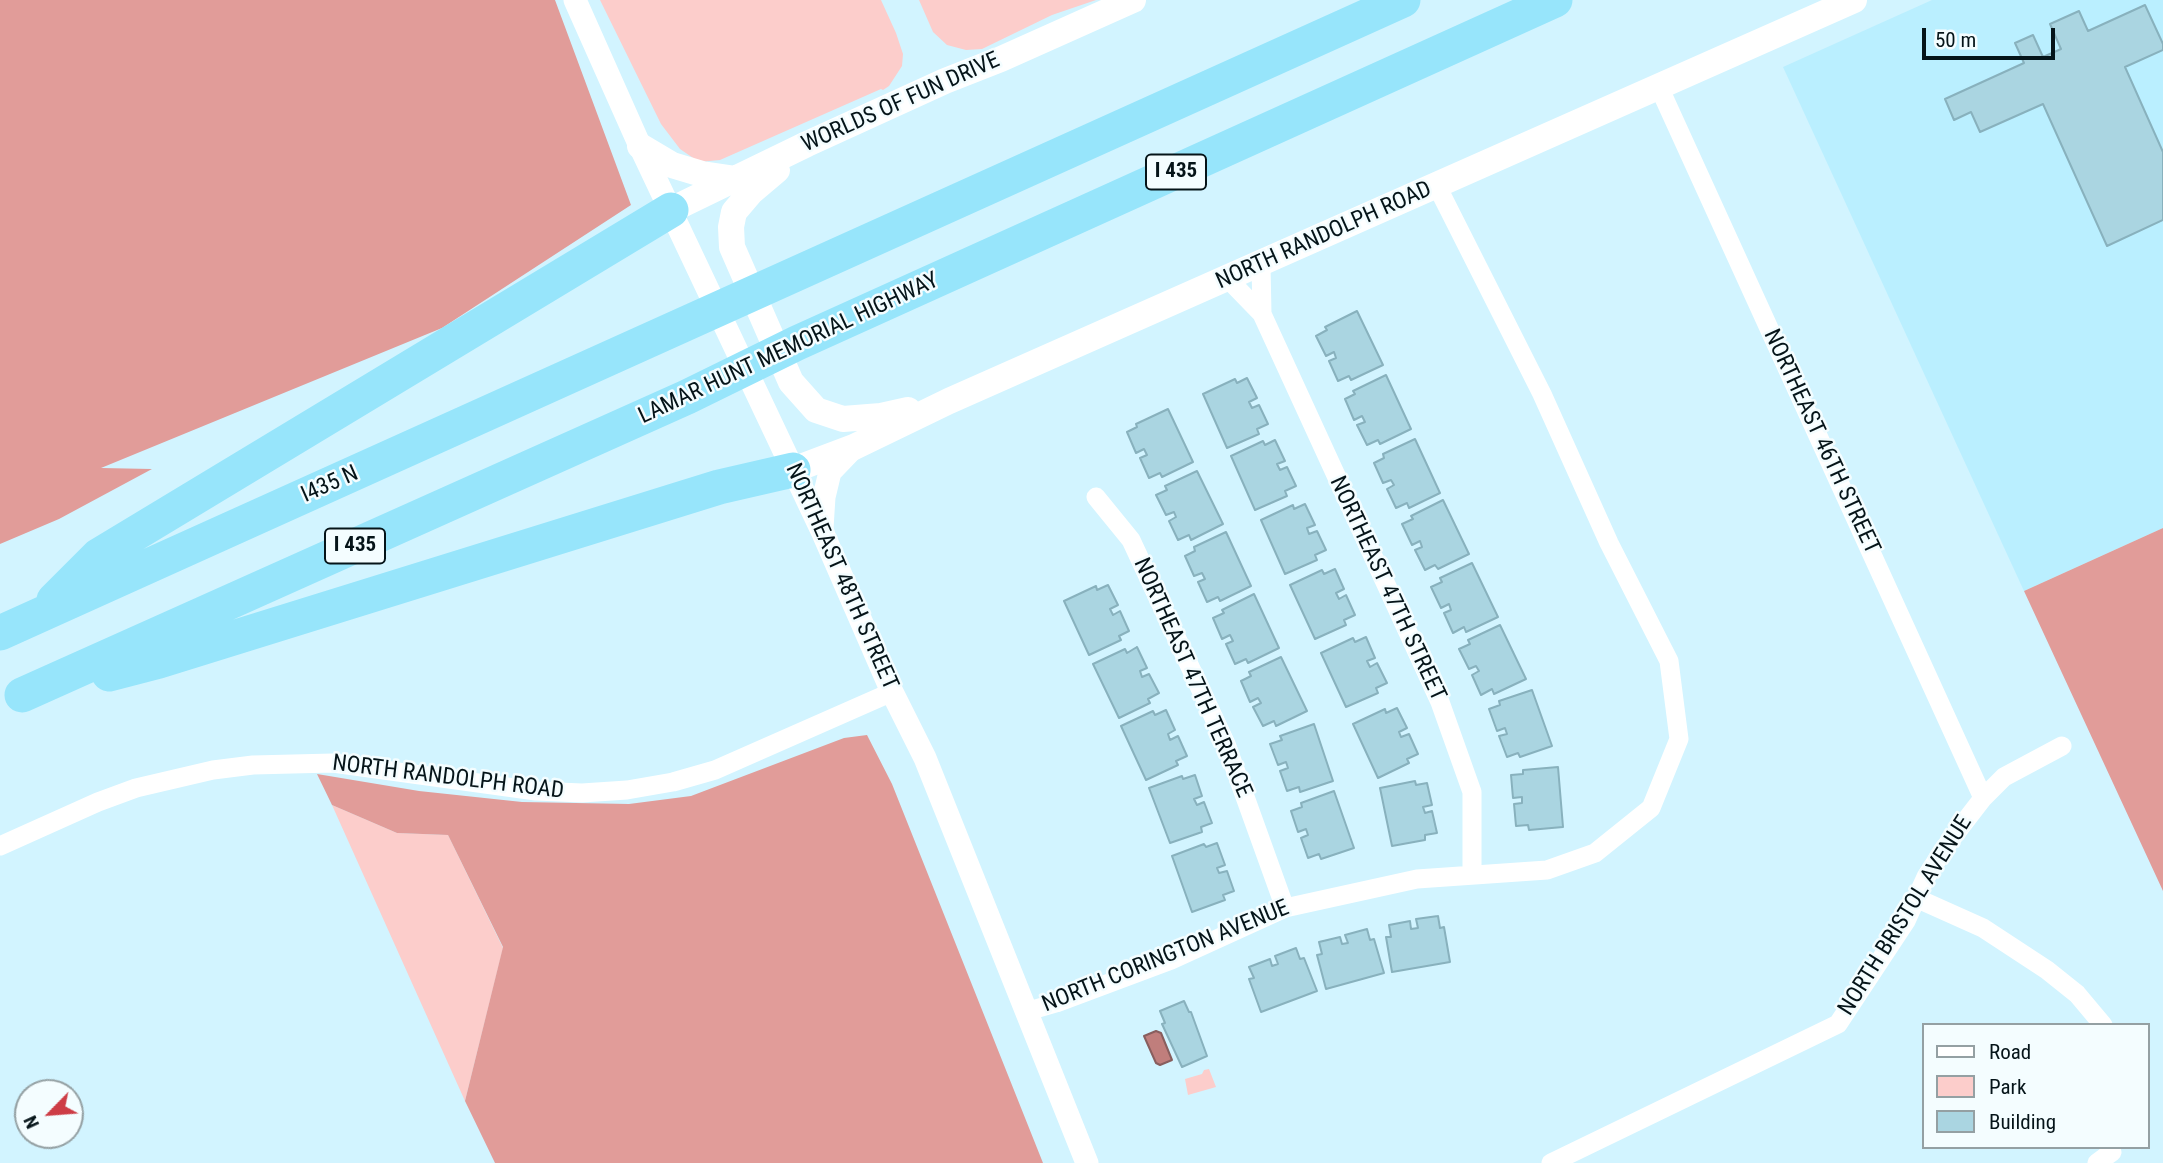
<!DOCTYPE html>
<html>
<head>
<meta charset="utf-8">
<style>
	body { margin:0 }
	#map { position:relative; width:2163px; height:1163px; overflow:hidden; background:#d2f4ff; font-family:"Roboto Condensed",sans-serif }
	canvas { display:block }
	.legend { position:absolute; left:1922px; top:1023px; width:228px; height:126px; box-sizing:border-box; background:#f4fdff; border:2px solid #94a0a3; margin:0; padding:9px 12px; list-style:none; font-size:21px; color:#051419 }
	.legend li { display:flex; align-items:center; gap:14px; height:35px }
	.legend b { width:35px; border:2px solid #94a0a3 }
	.north { position:absolute; left:14px; top:1079px; width:70px; height:70px; box-sizing:border-box; background:#f4fdff; border:2px solid #94a0a3; border-radius:50%; rotate:245deg; font-size:19px; font-weight:700; line-height:28px; text-align:center; color:#051419 }
	.north::after { content:''; display:block; margin:auto; width:24px; height:32px; background:#cd3d46; clip-path:polygon(50% 0,100% 100%,50% 72%,0 100%) }
	.scale { position:absolute; left:1922px; top:28px; width:133px; height:32px; box-sizing:border-box; border:4px solid #051419; border-top:0; padding-left:9px; font-size:21px; line-height:24px; white-space:nowrap; color:#051419; -webkit-text-stroke:5px #f4fdff; paint-order:stroke }
</style>
</head>
<body>
<div id="map">
<canvas width="2163" height="1163"></canvas>
<ul class="legend">
<li><b style="height:9px;background:#fff"></b>Road</li>
<li><b style="height:19px;background:#fccdcb"></b>Park</li>
<li><b style="height:19px;background:#aad5e1"></b>Building</li>
</ul>
<div class="north">N</div>
<div class="scale">50 m</div>
</div>
<script>
const ctx = document.querySelector('canvas').getContext('2d');
ctx.lineJoin = 'round';
function paint(path, color) { ctx.fillStyle = color; ctx.fill(path, 'evenodd'); }
const shape = rows => new Path2D(rows.map(r => 'M' + r).join(''));
function stroke(path, color, width, dash) { ctx.strokeStyle = color; ctx.lineWidth = width; ctx.lineCap = dash ? 'butt' : 'round'; ctx.setLineDash(dash || []); ctx.stroke(path); }
function label(font, color, halo, rows, align = 'center') {
  ctx.font = font + ' "Roboto Condensed",sans-serif'; ctx.lineWidth = 5; ctx.setLineDash([]); ctx.textBaseline = 'middle'; ctx.strokeStyle = halo; ctx.fillStyle = color; for (const [text, x, y, turn = 0] of rows) {
    ctx.save(); ctx.translate(x, y); ctx.rotate((+turn || 0) * Math.PI / 180); ctx.textAlign = isNaN(turn) ? turn : align; if (halo) ctx.strokeText(text, 0, 0); ctx.fillText(text, 0, 0); ctx.restore();
  }
}
const built = shape([
	[1932,0,2163,0,2163,528,2024,591,1783,67]
]);
const green = shape([
	[600,0,881,0,896,33,903,54,902,66,889,86,883,90,881,89,720,160,699,162,680,149,661,124],
	[919,0,1096,0,1052,15,982,49,966,50,947,45,933,32],
	[332,805,397,833,448,835,503,948,465,1101],
	[1209,1069,1216,1087,1188,1095,1185,1079,1202,1074,1204,1070]
]);
const forest = shape([
	[0,0,555,0,631,205,442,328,101,468,152,469,59,519,0,544],
	[2163,528,2163,891,2024,591],
	[867,735,892,784,1043,1163,495,1163,465,1101,503,947,448,835,397,833,332,805,317,774,419,791,522,802,629,804,691,796,844,738]
]);
const water = shape([
	[1156,1031,1161,1033,1172,1060,1160,1065,1156,1063,1144,1036,1156,1031]
]);
const building = shape([
	[2145,5,2163,44,2163,50,2125,67,2163,152,2163,220,2107,246,2043,104,1980,132,1971,112,1954,120,1945,99,2024,63,2015,43,2033,35,2043,57,2061,49,2050,24,2079,11,2088,31,2145,5],
	[1357,311,1383,365,1351,380,1349,376,1338,381,1329,361,1336,358,1334,352,1326,356,1316,336,1327,330,1325,327,1357,311],
	[1386,375,1411,429,1380,444,1378,440,1367,445,1357,425,1365,422,1362,416,1354,420,1345,399,1355,394,1353,391,1386,375],
	[1247,378,1257,398,1249,402,1252,408,1259,405,1268,424,1257,429,1259,434,1227,448,1203,394,1235,379,1237,383,1247,378],
	[1168,409,1193,462,1162,477,1160,473,1149,478,1140,458,1147,455,1144,449,1136,453,1127,432,1137,427,1136,424,1168,409],
	[1415,439,1440,493,1409,508,1407,503,1396,508,1387,489,1394,485,1391,480,1383,483,1374,463,1384,458,1383,454,1415,439],
	[1275,440,1285,461,1277,464,1280,470,1287,467,1296,486,1285,491,1287,496,1255,510,1231,456,1263,441,1265,445,1275,440],
	[1197,471,1223,524,1191,540,1189,535,1178,540,1169,521,1176,517,1174,512,1166,515,1156,495,1167,490,1165,486,1197,471],
	[1443,500,1469,554,1438,569,1435,565,1425,570,1415,550,1422,547,1420,541,1412,545,1402,524,1413,519,1411,516,1443,500],
	[1305,504,1315,525,1307,528,1309,534,1317,531,1326,550,1315,555,1317,560,1285,574,1261,520,1293,505,1294,509,1305,504],
	[1226,532,1251,586,1220,601,1218,597,1207,602,1198,582,1205,579,1202,573,1194,576,1185,556,1195,551,1194,547,1226,532],
	[1472,563,1498,617,1466,632,1464,627,1453,633,1444,613,1451,610,1449,604,1441,608,1431,587,1442,582,1440,578,1472,563],
	[1335,569,1344,589,1336,593,1339,599,1346,595,1355,615,1344,620,1346,625,1315,639,1290,585,1322,570,1324,574,1335,569],
	[1108,585,1118,605,1110,609,1113,615,1120,611,1129,631,1119,636,1121,640,1089,655,1064,601,1096,586,1097,590,1108,585],
	[1254,594,1279,648,1248,663,1246,659,1235,664,1226,644,1233,641,1230,635,1222,639,1213,618,1224,613,1222,610,1254,594],
	[1500,625,1526,679,1494,694,1492,689,1481,695,1472,675,1479,671,1476,666,1469,669,1459,649,1470,644,1468,640,1500,625],
	[1366,637,1375,658,1367,661,1370,667,1377,663,1387,683,1376,688,1378,693,1346,707,1321,653,1353,638,1355,642,1366,637],
	[1137,647,1147,668,1140,671,1142,677,1149,674,1159,693,1148,699,1150,703,1119,718,1093,664,1125,649,1127,653,1137,647],
	[1281,657,1307,711,1276,726,1274,721,1263,726,1253,707,1261,703,1258,698,1250,702,1241,681,1251,676,1249,672,1281,657],
	[1532,690,1552,746,1520,757,1518,753,1507,757,1499,736,1507,734,1505,728,1497,731,1489,709,1500,705,1499,701,1532,690],
	[1397,708,1407,728,1399,732,1401,737,1409,734,1418,754,1407,759,1409,763,1378,778,1353,724,1385,709,1386,713,1397,708],
	[1166,710,1175,730,1168,734,1170,740,1178,736,1187,756,1176,761,1178,765,1146,780,1121,726,1153,711,1155,715,1166,710],
	[1314,724,1333,781,1300,792,1299,787,1287,791,1280,771,1288,768,1286,762,1278,765,1270,744,1282,740,1280,736,1314,724],
	[1558,767,1563,827,1529,830,1528,825,1516,826,1514,804,1522,803,1522,797,1513,798,1511,775,1523,774,1523,770,1558,767],
	[1195,775,1202,796,1194,799,1197,805,1204,802,1212,823,1201,827,1202,832,1170,843,1149,788,1182,776,1183,779,1195,775],
	[1415,781,1416,785,1427,783,1432,805,1423,807,1425,813,1432,811,1437,833,1425,835,1425,840,1392,846,1380,788,1415,781],
	[1334,791,1354,848,1321,859,1319,854,1308,858,1301,838,1308,835,1306,829,1298,832,1291,811,1302,807,1301,803,1334,791],
	[1217,843,1225,865,1217,868,1219,873,1227,871,1234,891,1223,895,1225,900,1192,912,1172,856,1204,844,1206,847,1217,843],
	[1438,916,1440,928,1444,927,1450,962,1392,972,1386,937,1391,937,1389,925,1410,921,1411,929,1418,928,1416,919,1438,916],
	[1367,929,1370,940,1374,939,1384,973,1326,989,1317,955,1322,954,1319,942,1340,937,1342,944,1348,943,1345,935,1367,929],
	[1296,948,1300,959,1304,958,1317,991,1261,1012,1249,979,1254,978,1249,967,1270,959,1272,966,1278,964,1275,956,1296,948],
	[1184,1001,1189,1012,1191,1012,1207,1056,1182,1067,1162,1024,1165,1023,1160,1011,1184,1001]
]);
const minor = shape([
	[1659,87,1983,798],
	[1261,265,1262,314],
	[1228,279,1262,314,1440,702,1472,792,1472,875],
	[1096,497,1131,540,1226,744,1285,908],
	[0,846,98,802,136,788,213,770,253,765,333,763,536,791,582,793,627,790,673,782,715,770,892,692],
	[1916,898,1983,928,2047,970,2077,994,2103,1025],
	[1025,1012,1056,1003,1171,960,1285,908,1417,879,1547,870,1595,853,1651,808,1679,739,1669,661,1609,543,1542,394,1437,186],
	[1551,1163,1838,1024,1906,921,1926,877,1946,846,1983,798,2004,777,2062,746],
	[2097,1163,2112,1152]
]);
const tertiary = shape([
	[575,0,640,146,822,531,892,692,925,758,1087,1163],
	[822,528,824,497,830,472,854,447]
]);
const secondary = shape([
	[640,146,672,165,702,174,736,179],
	[777,170,751,192,734,212,731,227,732,247,791,382,816,410,843,419,881,416,908,410],
	[671,210,807,144,945,81,1001,59,1133,0],
	[793,470,854,447,949,401,1854,0]
]);
const motorway = shape([
	[54,600,98,556,671,210],
	[0,633,1403,0],
	[109,674,159,661,719,487,793,470],
	[22,695,687,397,797,343,1555,0]
]);
const shields = [
	[1176,172,60],
	[355,546,60]
];
const shieldNames = [
	["I 435",1176,172],
	["I 435",355,546]
];
const streetNames = [
	["WORLDS OF FUN DRIVE",901,103,-24],
	["NORTH RANDOLPH ROAD",1324,236,-24],
	["LAMAR HUNT MEMORIAL HIGHWAY",789,349,-25],
	["NORTHEAST 46TH STREET",1821,442,65],
	["I435 N",330,485,-24],
	["NORTHEAST 48TH STREET",841,577,66],
	["NORTHEAST 47TH STREET",1387,589,65],
	["NORTHEAST 47TH TERRACE",1192,678,66],
	["NORTH RANDOLPH ROAD",448,778,7],
	["NORTH BRISTOL AVENUE",1906,916,-58],
	["NORTH CORINGTON AVENUE",1166,957,-22]
];
paint(built, '#baefff');
paint(green, '#fccdcb');
paint(forest, '#e19c99');
paint(water, '#c07e7c');
stroke(water, '#885e5e', 2);
paint(building, '#aad5e1');
stroke(building, '#88b1bd', 2);
stroke(minor, '#fff', 19);
stroke(tertiary, '#fff', 23);
stroke(secondary, '#fff', 26);
stroke(motorway, '#97e5fb', 35);
for (const [x, y, w] of shields) { const box = new Path2D(); box.roundRect(x - w / 2, y - 17.5, w, 35, 5); ctx.fillStyle = '#f4fdff'; ctx.fill(box); stroke(box, '#051419', 2); }
label('bold 21px', '#051419', null, shieldNames);
label('23px', '#051419', '#f4fdff', streetNames);
</script>
</body>
</html>
